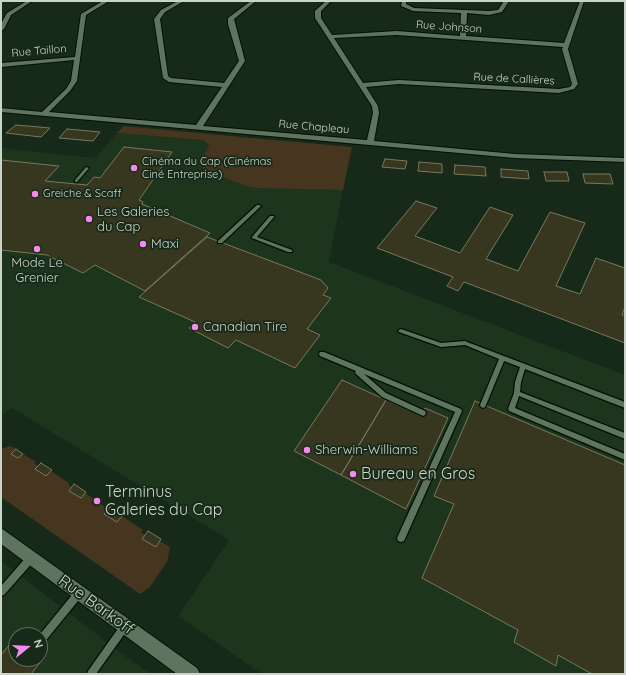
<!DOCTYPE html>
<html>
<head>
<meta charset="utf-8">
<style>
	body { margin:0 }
	#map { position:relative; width:626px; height:675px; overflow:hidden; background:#172918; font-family:Quicksand,sans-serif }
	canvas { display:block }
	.frame { position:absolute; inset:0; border:2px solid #cad5ca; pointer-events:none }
	.north { position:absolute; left:8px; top:627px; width:40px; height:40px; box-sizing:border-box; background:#172918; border:1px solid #5f6e5f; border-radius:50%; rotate:72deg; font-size:11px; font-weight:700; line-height:16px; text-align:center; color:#cad5ca }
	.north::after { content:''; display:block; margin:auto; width:14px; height:18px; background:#f689ed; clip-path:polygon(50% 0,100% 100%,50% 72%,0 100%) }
</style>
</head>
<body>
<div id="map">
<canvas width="626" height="675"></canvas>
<div class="frame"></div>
<div class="north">N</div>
</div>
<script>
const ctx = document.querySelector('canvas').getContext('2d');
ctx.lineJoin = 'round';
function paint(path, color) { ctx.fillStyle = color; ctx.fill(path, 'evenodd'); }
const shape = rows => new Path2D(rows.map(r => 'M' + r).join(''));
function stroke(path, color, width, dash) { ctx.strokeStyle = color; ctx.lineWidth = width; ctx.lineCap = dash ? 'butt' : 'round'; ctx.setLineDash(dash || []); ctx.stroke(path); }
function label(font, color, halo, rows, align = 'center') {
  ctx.font = font + ' Quicksand,sans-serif'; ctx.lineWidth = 3.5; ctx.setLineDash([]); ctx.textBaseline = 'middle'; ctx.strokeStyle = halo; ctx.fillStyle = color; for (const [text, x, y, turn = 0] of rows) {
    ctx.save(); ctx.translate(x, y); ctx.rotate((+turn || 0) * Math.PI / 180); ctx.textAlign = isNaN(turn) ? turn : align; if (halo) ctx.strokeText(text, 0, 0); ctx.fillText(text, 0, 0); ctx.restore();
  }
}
const built = shape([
	[117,133,203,140,209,145,202,159,201,164,204,169,245,186,343,190,329,262,625,375,625,674,262,674,178,616,229,540,12,408,1,416,1,148,95,158],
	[1,561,125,656,151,674,1,674],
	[16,635,40,635,40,659,16,659]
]);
const green = shape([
	[124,126,241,137,352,147,343,190,258,188,245,186,204,169,201,164,202,159,209,145,203,140,117,133],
	[10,446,16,449,11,454,18,458,23,454,36,462,34,463,38,466,35,469,46,476,51,471,69,483,68,485,72,487,69,491,81,498,85,493,94,499,91,503,96,507,100,503,108,510,122,516,143,530,141,532,145,535,142,539,156,547,160,541,170,547,167,562,150,587,140,594,1,497,1,449]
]);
const building = shape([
	[16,125,50,128,41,137,6,133,16,125],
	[67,129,100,132,93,141,59,138,67,129],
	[124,147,172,152,139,200,143,202,142,204,210,233,145,291,95,265,83,273,47,255,1,250,1,160,59,166,45,181,87,185,94,177,100,178,124,147],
	[385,159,407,161,405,169,382,167,385,159],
	[419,162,442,164,442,173,418,171,419,162],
	[455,165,485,167,486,176,454,174,455,165],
	[501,169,528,171,529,179,501,177,501,169],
	[544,172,567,172,569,181,546,181,544,172],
	[583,174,610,174,613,184,585,183,583,174],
	[416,201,437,208,415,236,460,253,490,207,513,215,486,259,518,271,550,212,585,223,556,286,580,294,596,258,625,268,625,307,622,315,625,315,625,343,464,282,458,291,447,286,453,277,377,248,416,201],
	[207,237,321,280,328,288,323,295,331,298,307,329,320,335,295,368,236,340,228,348,189,328,195,322,139,297,207,237],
	[342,380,386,400,341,475,294,451,342,380],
	[386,400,421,416,425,408,448,418,406,509,341,475,386,400],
	[475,401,625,465,625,674,592,674,558,655,556,666,514,642,518,630,422,578,454,504,434,496,475,401],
	[16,449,23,454,18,458,11,454,16,449],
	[41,463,52,470,46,476,35,469,41,463],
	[74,484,86,492,81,498,69,491,74,484],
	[110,507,123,515,117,522,104,514,110,507],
	[148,531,161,539,156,547,142,539,148,531],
	[15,638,16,659,40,658,42,660,31,674,1,674,1,655,15,638]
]);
const service = shape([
	[86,167,89,168,77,182,75,182,75,180,86,167],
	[257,205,259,205,261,206,222,243,218,243,218,241,257,205],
	[270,216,274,216,274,217,257,237,292,250,292,252,288,252,252,238,252,237,270,216],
	[401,329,441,343,465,341,467,342,625,402,625,408,525,369,521,382,520,392,625,433,625,439,519,396,515,408,625,454,625,460,509,411,508,409,514,393,515,382,520,367,504,361,486,405,485,407,483,408,481,407,480,405,499,359,465,345,441,347,399,332,398,331,399,330,401,329],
	[320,352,324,352,461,409,462,411,404,541,401,542,398,541,397,538,455,412,364,374,386,393,425,411,426,413,425,415,423,416,421,415,382,397,356,374,355,372,356,371,320,356,319,354,320,352],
	[31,554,34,555,35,558,34,561,4,595,1,596,1,586,28,555,31,554],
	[79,589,82,590,83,593,82,596,47,639,44,640,41,639,40,636,41,633,76,590,79,589],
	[125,622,128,623,129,626,128,629,96,674,87,674,88,671,122,623,125,622]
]);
const minor = shape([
	[27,1,32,1,11,15,4,29,1,31,1,24,7,13,27,1],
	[103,1,109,1,86,15,77,81,70,91,49,112,196,125,222,87,169,82,163,78,154,19,161,10,178,1,184,1,165,12,160,19,168,76,171,78,224,83,239,61,228,24,228,18,251,1,256,1,234,19,245,61,203,126,367,140,373,113,372,106,315,18,315,11,326,1,331,1,321,11,321,18,332,35,397,31,460,36,461,13,413,11,401,6,402,1,406,1,406,4,414,8,489,11,498,10,504,1,509,1,502,12,489,15,467,13,466,36,564,43,580,1,584,1,568,49,578,84,574,89,559,93,399,84,366,87,378,106,379,113,374,141,515,154,625,158,625,162,515,158,1,112,1,108,42,112,66,89,71,81,74,60,1,67,1,63,75,57,81,14,103,1],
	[397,35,563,47,562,49,572,84,570,87,559,89,399,80,363,83,334,38,397,35]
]);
const tertiary = shape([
	[1,528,197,668,200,674,177,674,1,544,1,528]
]);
const markers = [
	[134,168,4,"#f689ed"],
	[35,194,4,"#f689ed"],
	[89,219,4,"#f689ed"],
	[143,244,4,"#f689ed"],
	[37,249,4,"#f689ed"],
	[195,327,4,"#f689ed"],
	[307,450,4,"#f689ed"],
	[353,474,4,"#f689ed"],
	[97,501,4,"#f689ed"]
];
const farStreetnames = [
	["Rue Johnson",449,27,4],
	["Rue Taillon",39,51,-5],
	["Rue de Callières",514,79,3],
	["Rue Chapleau",314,127,5]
];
const farPoinames = [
	["Cinéma du Cap (Cinémas",142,162],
	["Ciné Entreprise)",142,175],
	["Greiche & Scaff",43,194]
];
const poiNames = [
	["Les Galeries",97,212],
	["du Cap",97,227],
	["Maxi",151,244],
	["Mode Le",37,263,"center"],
	["Grenier",37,278,"center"],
	["Canadian Tire",203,327],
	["Sherwin-Williams",315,450]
];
const nearPoinames = [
	["Bureau en Gros",361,474],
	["Terminus",105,492],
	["Galeries du Cap",105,510]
];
const nearStreetnames = [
	["Rue Barkoff",96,605,36]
];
paint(built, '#1d341d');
paint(green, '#47361f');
paint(building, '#36371e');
stroke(building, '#78795e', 1);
stroke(service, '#031103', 2.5);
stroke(minor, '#031103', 2);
stroke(tertiary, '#031103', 2);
paint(service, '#5f745f');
paint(minor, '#5f745f');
paint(tertiary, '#5f745f');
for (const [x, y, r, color] of markers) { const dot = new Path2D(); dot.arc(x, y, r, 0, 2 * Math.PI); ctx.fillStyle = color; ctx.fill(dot); stroke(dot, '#172918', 1.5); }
label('11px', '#cad5ca', '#172918', farStreetnames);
label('11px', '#cad5ca', '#172918', farPoinames, 'left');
label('13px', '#cad5ca', '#172918', poiNames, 'left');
label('16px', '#cad5ca', '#172918', nearPoinames, 'left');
label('16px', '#cad5ca', '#172918', nearStreetnames);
</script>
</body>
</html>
